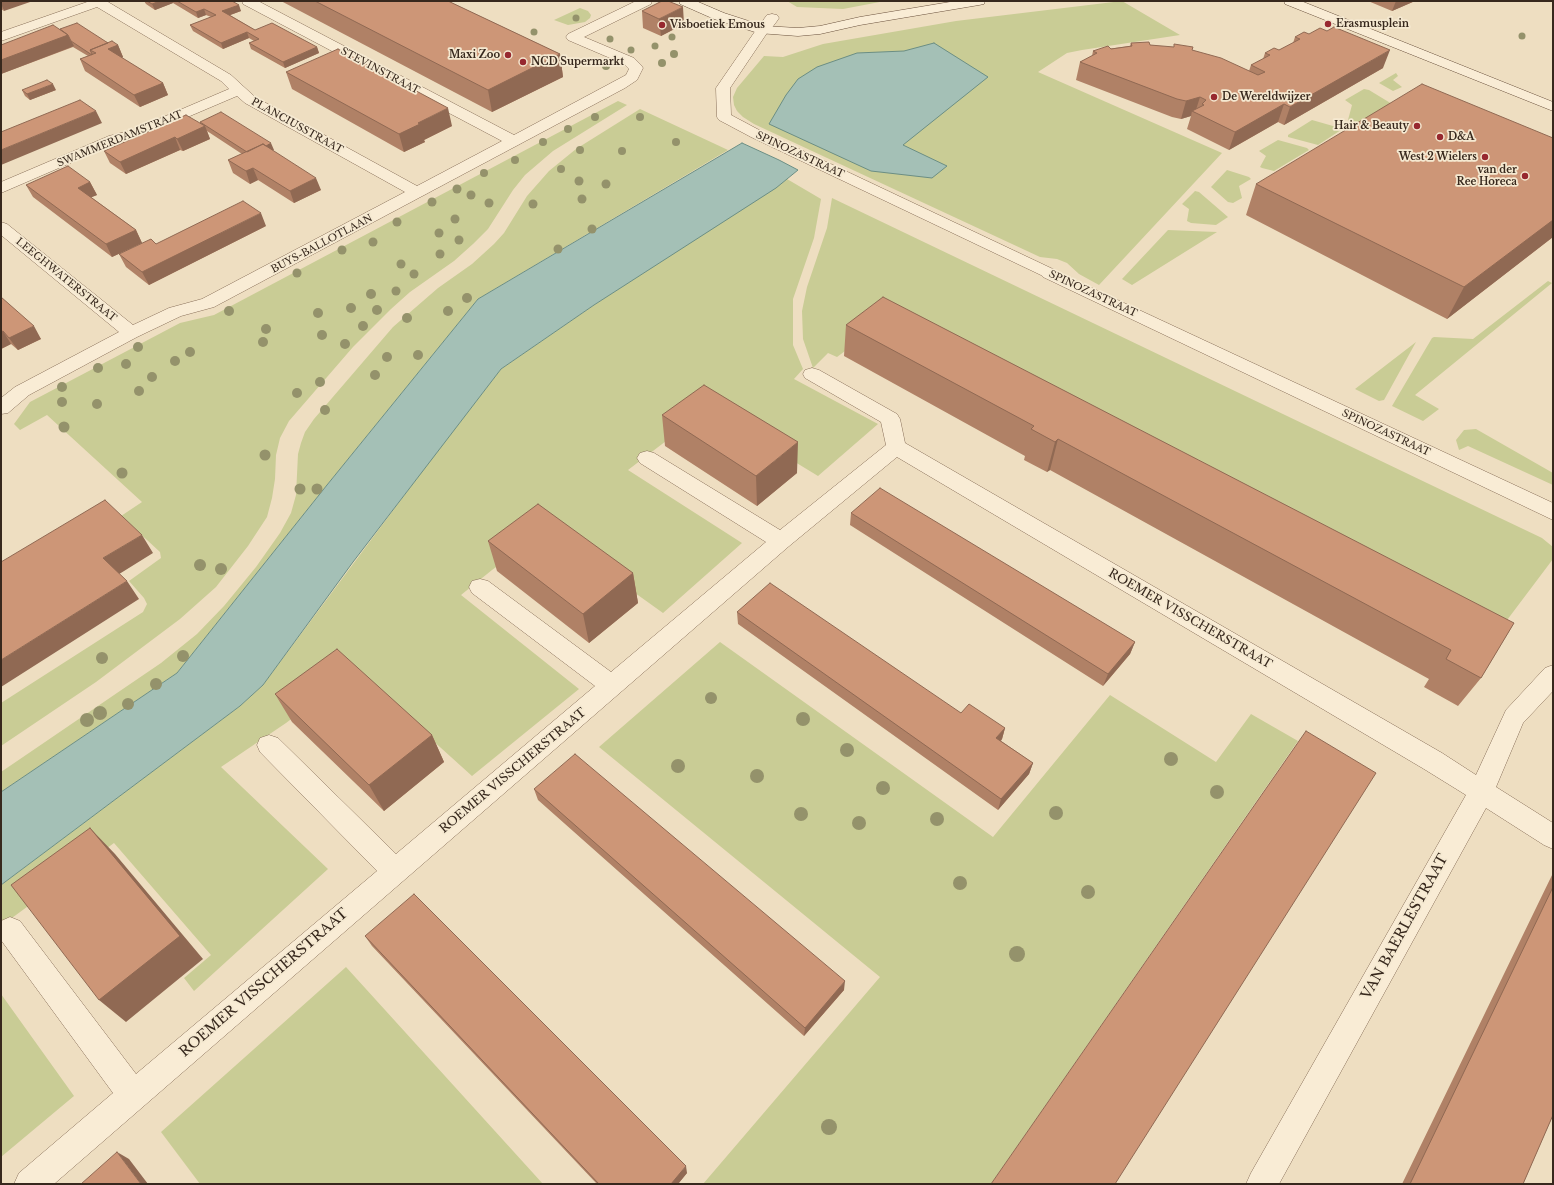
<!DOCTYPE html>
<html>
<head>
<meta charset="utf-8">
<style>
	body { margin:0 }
	#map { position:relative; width:1554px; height:1185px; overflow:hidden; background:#eedec1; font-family:"Libre Baskerville",serif }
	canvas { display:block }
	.frame { position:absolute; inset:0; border:2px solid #37281d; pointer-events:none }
</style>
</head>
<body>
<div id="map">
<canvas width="1554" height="1185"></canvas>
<div class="frame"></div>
</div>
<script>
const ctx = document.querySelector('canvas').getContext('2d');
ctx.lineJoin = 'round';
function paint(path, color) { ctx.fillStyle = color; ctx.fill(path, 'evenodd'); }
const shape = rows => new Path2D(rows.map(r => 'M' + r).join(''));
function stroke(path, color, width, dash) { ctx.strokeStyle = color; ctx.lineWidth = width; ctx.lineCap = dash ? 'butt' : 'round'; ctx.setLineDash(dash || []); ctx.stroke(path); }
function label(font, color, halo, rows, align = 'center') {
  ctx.font = font + ' "Libre Baskerville",serif'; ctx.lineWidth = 3.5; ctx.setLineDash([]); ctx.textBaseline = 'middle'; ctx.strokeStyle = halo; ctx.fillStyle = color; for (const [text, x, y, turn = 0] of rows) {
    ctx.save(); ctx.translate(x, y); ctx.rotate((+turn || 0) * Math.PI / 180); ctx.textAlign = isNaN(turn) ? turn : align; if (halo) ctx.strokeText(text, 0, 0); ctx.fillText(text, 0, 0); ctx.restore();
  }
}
const green = shape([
	[787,1,885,1,843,9,797,7],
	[1122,1,1180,35,1082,50,1067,53,1038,72,1222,153,1099,285,1079,274,1067,263,1057,259,1040,257,754,124,743,117,737,111,734,105,733,97,737,88,764,56,783,57,823,44,956,21],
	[580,8,588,11,591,15,590,18,585,22,568,25,554,20],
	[1396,73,1398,76,1393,80,1402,87,1393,91,1379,83],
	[1364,89,1369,90,1392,104,1358,125,1348,120,1352,105,1345,100],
	[618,101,627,105,553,151,525,175,513,190,488,229,473,244,454,261,410,292,391,309,353,347,289,421,280,438,276,455,275,479,272,498,267,517,248,546,216,587,180,619,96,682,1,746,1,703,143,612,147,604,144,598,129,581,161,558,160,552,121,516,142,502,47,415,20,430,14,424,30,402,180,323,214,315],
	[640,109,728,150,478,299,327,485,177,673,1,792,1,772,161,663,197,634,224,606,256,567,280,533,291,513,296,495,298,454,301,443,305,432,314,419,393,327,438,288,472,264,494,244,504,233,527,196,549,171,576,149],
	[1312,120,1340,128,1341,130,1318,145,1288,137,1288,135],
	[1278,140,1307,148,1309,150,1274,171,1262,168,1260,167,1266,156,1259,151],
	[1227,170,1249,177,1251,179,1239,186,1242,198,1233,203,1228,202,1211,187],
	[787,179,821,199,814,238,793,299,793,345,803,369,794,379,878,424,818,476,708,409,628,470,742,543,663,613,547,530,492,570,461,595,579,689,472,776,358,673,352,673,286,723,221,767,328,869,194,991,184,978,211,955,114,843,1,926,1,885,240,706,263,685,432,458,501,369,594,305],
	[1195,191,1199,192,1228,217,1216,225,1191,223,1187,221,1189,209,1182,204],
	[832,198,1500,518,1542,538,1553,547,1553,559,1489,644,880,325,837,357,828,353,813,368,803,339,802,311,807,287,827,228],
	[1168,230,1217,232,1132,285,1122,279],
	[1548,281,1552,283,1415,395,1439,409,1423,421,1392,406,1432,338,1434,337,1473,339],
	[1416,342,1384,400,1379,401,1355,389],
	[1476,429,1553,473,1553,485,1468,446,1459,450,1456,440,1464,430],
	[720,642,993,837,1110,695,1216,762,1251,714,1298,741,991,1184,703,1184,880,977,599,747],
	[346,967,543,1184,200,1184,161,1132],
	[1,994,74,1096,1,1157]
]);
const water = shape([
	[934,43,988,77,903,145,947,166,932,178,871,171,769,124,786,95,798,79,817,67,857,53,904,51,934,43],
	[742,143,779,160,798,170,776,188,594,305,501,369,353,562,263,685,240,706,1,885,1,792,177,673,327,485,478,299,742,143]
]);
const lane = shape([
	[763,26,768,27,769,30,730,88,731,115,761,131,1055,270,1057,273,1055,276,1049,278,1043,276,751,137,719,120,717,117,716,88,758,27,763,26]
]);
const street = shape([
	[90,1,108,1,108,2,231,75,255,97,417,186,502,141,243,4,242,1,258,1,514,135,626,75,629,69,624,64,568,40,566,37,568,34,636,1,652,1,651,4,584,37,634,58,641,65,643,68,637,80,625,88,214,307,181,316,137,337,29,395,8,413,1,414,1,398,15,387,119,332,1,235,1,222,7,224,133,325,169,308,202,299,405,192,245,103,237,96,143,136,119,142,1,193,1,182,109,136,133,130,229,89,221,81,97,7,1,41,1,32,90,1],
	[772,14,777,15,779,18,777,21,768,33,758,33,756,30,758,27,767,15,772,14],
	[1049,268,1553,503,1553,520,1043,277,1040,273,1043,269,1049,268],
	[812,368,819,370,897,414,900,419,905,443,1442,753,1476,775,1506,710,1545,668,1553,665,1553,691,1523,723,1496,787,1553,823,1553,849,1544,845,1486,808,1279,1184,1246,1184,1251,1173,1466,795,1424,769,897,457,788,547,54,1184,14,1184,19,1173,113,1093,1,940,1,921,10,917,20,921,136,1074,377,871,260,752,257,745,260,738,269,735,278,738,396,854,595,686,472,593,469,587,472,581,480,579,488,581,611,672,766,542,640,463,637,458,640,453,647,451,654,453,780,530,886,445,881,422,805,378,803,374,805,370,812,368]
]);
const secondary = shape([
	[679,1,696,1,724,13,764,26,798,28,820,26,860,17,956,1,985,1,984,4,979,5,860,25,820,34,798,36,758,33,714,19,680,4,679,1],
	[1284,1,1301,1,1553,102,1553,111,1285,4,1284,1]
]);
const trees = [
	[576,18,3.5],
	[534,32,3.5],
	[1522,36,3.5],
	[672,37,3.5],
	[610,39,3.5],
	[655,46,3.5],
	[631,50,3.5],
	[674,54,4],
	[662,63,4],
	[606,66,4],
	[595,117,4],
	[640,117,4],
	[568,129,4],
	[543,142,4],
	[676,142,4],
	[580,150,4],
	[622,151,4],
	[515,160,4],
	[561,169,4],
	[484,173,4],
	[579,181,4.5],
	[606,184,4.5],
	[457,189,4.5],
	[471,195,4.5],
	[582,199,4.5],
	[432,202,4.5],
	[489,203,4.5],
	[533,204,4.5],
	[455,219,4.5],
	[397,222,4.5],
	[592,229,4.5],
	[439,233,4.5],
	[459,240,4.5],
	[373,242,4.5],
	[558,249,4.5],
	[342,250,4.5],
	[440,254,4.5],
	[401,264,4.5],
	[297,273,4.5],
	[414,274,4.5],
	[396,291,4.5],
	[371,294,5],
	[467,298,5],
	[351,308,5],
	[377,310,5],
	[229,311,5],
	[448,311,5],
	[318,313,5],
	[407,318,5],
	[363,326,5],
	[266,329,5],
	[322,335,5],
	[263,342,5],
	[345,344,5],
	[138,347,5],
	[190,352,5],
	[418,355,5],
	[387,357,5],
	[175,361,5],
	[126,364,5],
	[98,368,5],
	[375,375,5],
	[152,377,5],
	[320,382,5],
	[62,387,5],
	[139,391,5],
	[297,393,5],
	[62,402,5],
	[97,404,5],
	[325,410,5],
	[64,427,5.5],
	[265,455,5.5],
	[122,473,5.5],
	[300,489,5.5],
	[317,489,5.5],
	[200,565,6],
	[221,569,6],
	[183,656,6],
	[102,658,6],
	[156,684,6],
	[711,698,6],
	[128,704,6],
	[100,713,7],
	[803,719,7],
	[87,720,7],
	[847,750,7],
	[1171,759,7],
	[678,766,7],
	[757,776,7],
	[883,788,7],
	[1217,792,7],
	[1056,813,7],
	[801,814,7],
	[937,819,7],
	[859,823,7],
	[960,883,7],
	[1088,892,7],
	[1017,954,8],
	[829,1127,8]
];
const wall = shape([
	[1,1,4,11,1,9],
	[144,1,232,1,241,11,230,15,255,30,317,47,319,53,285,68,251,49,249,43,254,41,249,38,223,49,193,31,190,25,211,17,206,15,198,18,173,3,155,10,146,4],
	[281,1,448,1,560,54,563,77,492,112],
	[1368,1,1415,1,1392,11],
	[642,11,684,24,661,36,643,28],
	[60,29,118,45,123,57,122,58,163,83,168,95,140,107,85,71,80,59,88,56,73,47,1,74,1,45],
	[1295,37,1383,68,1284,125,1278,122,1229,150,1187,129,1191,116,1181,119,1172,117,1076,80,1080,62,1092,56,1093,51,1130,46,1131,43,1192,50,1249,71,1251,65,1263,59,1265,53,1279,50,1293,43],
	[286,72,452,126,424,140,425,142,404,152,292,89],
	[22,90,56,90,30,100,25,96],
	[200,122,274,150,272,150,321,190,294,203,258,180,250,184,233,173,228,160,242,154,207,131,210,139,183,151,180,150,126,174,110,163,104,151,200,124],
	[1553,138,1553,237,1447,319,1246,215,1256,184],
	[90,182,97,195,91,197,136,230,142,243,112,257,33,197,26,185],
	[266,226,149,285,126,267,119,254,156,244],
	[1,297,41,339,18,350,11,344,1,349],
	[846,325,1514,623,1481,678,1458,706,1424,687,1429,679,1050,470,1047,472,1024,460,1025,456,844,356],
	[662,415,797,473,757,506,665,446],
	[851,513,1135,642,1130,654,1103,686,850,525],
	[488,541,633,573,638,603,589,643,497,571],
	[737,612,961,713,1005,728,1002,739,1001,741,1033,763,1029,774,998,810,738,624],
	[275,694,432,735,444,762,384,811,292,722],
	[534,789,844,990,804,1036,538,800],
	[1553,873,1553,1115,1523,1184,1402,1184],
	[365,936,687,1173,678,1184,597,1184,372,946]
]);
const shadedWall = shape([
	[1,1,33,1,4,11,1,4],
	[160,1,172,1,173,3,155,10,152,4],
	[1396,1,1415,1,1392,11],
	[239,5,241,11,225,17,222,11],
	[683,7,684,24,661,36,659,19],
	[204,9,206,15,198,18,196,12],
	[247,32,249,38,223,49,221,43],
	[68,35,74,46,1,74,1,60],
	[118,45,123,57,114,61,108,49],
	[317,47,319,53,285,68,283,62],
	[1390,50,1383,68,1284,125,1290,107],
	[560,54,563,77,492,112,488,90],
	[163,83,168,95,140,107,134,95],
	[53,84,56,90,30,100,27,94],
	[1200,97,1195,113,1192,111,1191,116,1181,119,1186,101],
	[1284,104,1278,122,1229,150,1235,132],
	[448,108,452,126,424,140,425,142,404,152,399,134,418,123],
	[96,111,102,123,1,165,1,150],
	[205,126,210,139,183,151,177,139],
	[175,137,180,150,126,174,120,162],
	[271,143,274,150,252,160,250,153],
	[253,168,258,180,250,184,246,171],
	[316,178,321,190,294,203,290,191],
	[90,182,97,195,85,200,78,188],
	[261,213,266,226,149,285,142,272],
	[1553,220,1553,237,1447,319,1464,287],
	[136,230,142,243,112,257,106,244],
	[34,326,41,339,18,350,9,338],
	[3,331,11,344,1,349,1,332],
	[1058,439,1050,470,1047,472,1055,442],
	[798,442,797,473,757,506,756,476],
	[142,535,153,553,116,576,103,558],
	[633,573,638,603,589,643,583,614],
	[127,581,139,599,1,687,1,660],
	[1135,642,1130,654,1103,686,1108,674],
	[1005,728,1002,739,993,749,996,738],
	[432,735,444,762,384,811,369,785],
	[1033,763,1029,774,998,810,1001,799],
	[90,828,115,854,203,959,126,1022,99,1000],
	[845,981,844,990,804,1036,805,1028],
	[117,1152,129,1159,148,1184,141,1184],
	[686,1166,687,1173,678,1184,671,1184]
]);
const building = shape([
	[147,1,160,1,152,4,147,1],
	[177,1,232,1,239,5,222,11,255,30,272,23,317,47,283,62,249,43,259,39,247,32,221,43,190,25,216,15,204,9,196,12,177,1],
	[315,1,448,1,560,54,488,90,315,1],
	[662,1,668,1,683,7,659,19,642,11,662,1],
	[77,23,108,43,90,50,92,54,92,55,71,41,68,35,60,29,77,23],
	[53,25,68,35,1,60,1,45,53,25],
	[1334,27,1390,50,1290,107,1284,104,1235,132,1192,111,1204,105,1202,104,1206,100,1200,97,1186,101,1177,99,1080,62,1097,53,1093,51,1108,46,1111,49,1132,46,1131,43,1149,42,1150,45,1174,47,1174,44,1193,47,1192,50,1221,58,1258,75,1265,72,1251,65,1270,55,1265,53,1274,48,1279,50,1300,39,1295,37,1304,32,1309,34,1320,28,1327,31,1334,27],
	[112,41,118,45,108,49,163,83,134,95,80,59,96,53,90,50,112,41],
	[338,49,448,108,418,123,420,124,399,134,286,72,338,49],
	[47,80,53,84,27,94,22,90,47,80],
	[1422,84,1553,138,1553,220,1464,287,1256,184,1422,84],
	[80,100,96,111,1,150,1,132,80,100],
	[221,112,271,143,266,146,263,144,247,152,200,122,221,112],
	[186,115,205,126,177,139,175,137,120,162,104,151,186,115],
	[263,144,316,178,290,191,253,168,246,171,228,160,263,144],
	[68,166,90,182,78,188,136,230,106,244,26,185,68,166],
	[243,201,261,213,142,272,119,254,151,239,156,244,243,201],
	[1,297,34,326,9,338,3,331,1,332,1,297],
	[883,297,1514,623,1481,678,1446,659,1451,650,1058,439,1055,442,1031,429,1034,426,846,325,883,297],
	[704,385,798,442,756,476,662,415,704,385],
	[880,488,1135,642,1108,674,851,513,880,488],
	[105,500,142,535,103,558,127,581,1,660,1,562,105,500],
	[538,504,633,573,583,614,488,541,538,504],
	[770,583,961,713,969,704,1005,728,996,738,1033,763,1001,799,737,612,770,583],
	[337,649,432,735,369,785,275,694,337,649],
	[1306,731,1376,773,1115,1184,991,1184,1306,731],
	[575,754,845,981,805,1028,534,789,575,754],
	[90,828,180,936,99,1000,11,885,90,828],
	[1553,887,1553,1115,1523,1184,1410,1184,1553,887],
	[414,894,686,1166,671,1184,599,1184,365,936,414,894],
	[117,1152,141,1184,81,1184,117,1152]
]);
const markers = [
	[1328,24,4,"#97282f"],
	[662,25,4,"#97282f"],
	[508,55,4,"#97282f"],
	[523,62,4,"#97282f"],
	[1214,97,4,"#97282f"],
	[1417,126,4,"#97282f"],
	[1440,137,4,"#97282f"],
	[1485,157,4,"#97282f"],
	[1525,176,4,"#97282f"]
];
const farPoinames = [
	["Erasmusplein",1336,24],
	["Visboetiek Emous",670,25],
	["Maxi Zoo",500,55,"right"],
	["NCD Supermarkt",531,62],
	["De Wereldwijzer",1222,97],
	["Hair & Beauty",1409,126,"right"],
	["D&A",1448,137],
	["West 2 Wielers",1477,157,"right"],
	["van der",1517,170,"right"],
	["Ree Horeca",1517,182,"right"]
];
const farStreetnames = [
	["STEVINSTRAAT",380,71,28],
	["PLANCIUSSTRAAT",297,126,29],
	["SWAMMERDAMSTRAAT",120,139,-22],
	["SPINOZASTRAAT",800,155,25],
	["BUYS-BALLOTLAAN",322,244,-28],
	["LEEGHWATERSTRAAT",66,280,39],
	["SPINOZASTRAAT",1093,294,25],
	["SPINOZASTRAAT",1386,433,25]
];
const streetNames = [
	["ROEMER VISSCHERSTRAAT",1190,619,30],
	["ROEMER VISSCHERSTRAAT",513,771,-40]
];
const nearStreetnames = [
	["VAN BAERLESTRAAT",1405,927,-61],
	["ROEMER VISSCHERSTRAAT",264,983,-41]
];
paint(green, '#c9cc95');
paint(water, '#a4c0b6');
stroke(water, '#6b8e84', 1);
stroke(lane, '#886f59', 1);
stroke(street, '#886f59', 1);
stroke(secondary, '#69503c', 1);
paint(lane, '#f9ecd5');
paint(street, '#f9ecd5');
paint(secondary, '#f9ecd5');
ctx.fillStyle = '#94926b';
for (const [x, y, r] of trees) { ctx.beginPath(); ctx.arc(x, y, r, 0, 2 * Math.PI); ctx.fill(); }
paint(wall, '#b08166');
paint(shadedWall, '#906953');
paint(building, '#cd9677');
stroke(building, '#906953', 1);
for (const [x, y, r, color] of markers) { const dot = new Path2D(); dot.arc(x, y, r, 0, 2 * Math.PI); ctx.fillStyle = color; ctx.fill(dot); stroke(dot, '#f5e9d1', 1.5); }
label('bold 10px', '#37281d', '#f5e9d1', farPoinames, 'left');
label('10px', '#37281d', '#f5e9d1', farStreetnames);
label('12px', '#37281d', '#f5e9d1', streetNames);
label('14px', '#37281d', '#f5e9d1', nearStreetnames);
</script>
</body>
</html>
